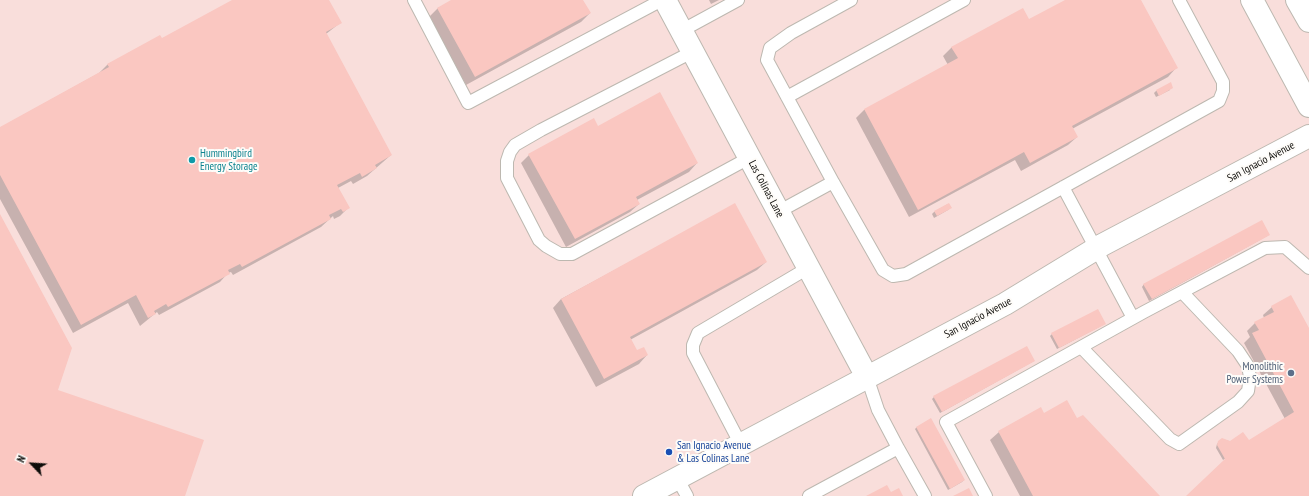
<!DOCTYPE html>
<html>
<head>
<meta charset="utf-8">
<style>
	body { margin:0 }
	#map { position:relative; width:1309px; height:496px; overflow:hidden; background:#f4eee6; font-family:"PT Sans Narrow",sans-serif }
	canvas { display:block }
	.north { position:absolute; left:12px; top:444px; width:40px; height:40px; -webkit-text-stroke:3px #fefcf9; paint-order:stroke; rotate:295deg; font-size:11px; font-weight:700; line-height:16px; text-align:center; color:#0e0d0a }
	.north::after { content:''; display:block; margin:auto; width:14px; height:18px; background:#0e0d0a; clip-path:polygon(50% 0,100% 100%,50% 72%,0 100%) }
</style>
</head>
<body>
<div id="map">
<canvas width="1309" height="496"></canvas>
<div class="north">N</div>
</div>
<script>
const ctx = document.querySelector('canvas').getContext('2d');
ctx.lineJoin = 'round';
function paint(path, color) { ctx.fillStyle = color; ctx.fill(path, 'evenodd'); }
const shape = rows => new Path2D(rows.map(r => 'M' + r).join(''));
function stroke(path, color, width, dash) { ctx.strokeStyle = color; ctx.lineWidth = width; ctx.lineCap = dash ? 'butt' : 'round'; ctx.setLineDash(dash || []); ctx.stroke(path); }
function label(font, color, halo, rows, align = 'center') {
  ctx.font = font + ' "PT Sans Narrow",sans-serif'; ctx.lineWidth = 4; ctx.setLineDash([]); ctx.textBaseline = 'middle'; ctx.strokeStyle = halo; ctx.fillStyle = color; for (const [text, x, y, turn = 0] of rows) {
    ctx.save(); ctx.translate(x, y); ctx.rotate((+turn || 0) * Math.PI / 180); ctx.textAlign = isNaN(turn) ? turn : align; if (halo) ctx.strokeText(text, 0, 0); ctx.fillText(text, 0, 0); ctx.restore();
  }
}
const commercial = shape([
	[0,0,1309,0,1309,496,0,496]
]);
const shadow = shape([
	[234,0,328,0,340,23,326,34,391,155,367,176,353,184,351,181,338,188,348,208,340,216,334,219,333,216,321,227,233,275,231,272,228,273,220,282,159,315,157,312,140,326,128,303,73,333,0,199,0,128,99,73,108,64,162,40],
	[453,0,582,0,590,13,581,22,466,85,429,17,438,8],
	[709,0,719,0,711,4],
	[1067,0,1140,0,1176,68,1168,77,1072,129,1077,137,1068,145,1021,171,1015,160,909,217,856,118,864,110,948,65,943,56,952,47,1029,21],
	[1170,84,1170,90,1156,97,1154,93,1156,91],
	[597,127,697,163,689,172,637,200,639,204,630,212,566,247,521,163,529,155],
	[948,204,950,208,948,210,934,218,932,214,934,212],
	[735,205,766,262,757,270,630,340,636,352,647,355,639,364,596,387,553,308,561,299],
	[1269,235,1149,301,1142,287,1144,284],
	[1272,307,1309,330,1309,496,1188,496,1230,455,1223,460,1216,448,1217,444,1222,439,1243,445,1285,419,1244,343,1250,337,1247,331,1255,323,1264,318,1263,315],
	[1103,325,1057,349,1050,336,1052,334],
	[1034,361,940,413,932,399,934,397],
	[1044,414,1077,419,1159,496,1020,496,990,440,999,432],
	[917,427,964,480,962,482,948,490,915,429]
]);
const building = shape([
	[232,0,329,0,342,23,326,32,392,155,375,165,377,168,362,177,360,173,337,185,350,208,343,212,341,209,329,215,331,219,242,267,240,264,228,270,230,274,168,307,166,304,154,311,156,314,148,318,136,295,81,325,0,175,0,127,109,67,107,64,160,35,162,38],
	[451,0,583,0,591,13,475,77,437,8],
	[1065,0,1141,0,1178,68,1072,126,1078,137,1030,163,1024,152,918,210,864,109,958,58,951,47,1023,8,1029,19],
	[1171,82,1173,88,1159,96,1156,90],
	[660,92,698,163,636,197,640,204,575,239,528,154,594,118,598,126],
	[735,203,767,262,630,337,637,350,644,347,648,355,604,379,561,299],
	[949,203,952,208,937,216,934,211],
	[0,214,72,348,58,390,204,440,185,496,0,496],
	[1262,220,1270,235,1152,299,1143,284],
	[1291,295,1309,328,1309,496,1186,496,1225,459,1217,445,1218,441,1222,438,1230,441,1243,432,1249,440,1294,412,1252,333,1259,330,1254,322,1274,312,1271,306],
	[1098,309,1106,324,1059,348,1051,333],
	[1027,346,1035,361,942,412,933,396],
	[1067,400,1077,418,1083,415,1160,496,1033,496,998,431,1041,407,1044,413],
	[931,418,965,480,950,489,916,427],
	[887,485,891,492,899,488,903,496,866,496],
	[969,488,973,496,953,496]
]);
const service = shape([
	[414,0,468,103,662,0],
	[681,31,738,0],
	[692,52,541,130,515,145,510,152,507,161,507,178,539,240,546,246,560,254,572,254,749,158],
	[787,97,964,0],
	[833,182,883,270,893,276,906,274,1219,101,1223,91,1223,82,1179,0],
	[1063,187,1133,318],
	[778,212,833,182,767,60,770,48,791,33,851,0],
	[1081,347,1170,439,1179,444,1238,402,1248,391,1250,377,1248,366,1238,351,1182,292],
	[741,445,693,353,693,345,698,333,808,268],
	[898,448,925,496],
	[677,478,687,496],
	[809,496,898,448,878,410,867,377],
	[986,496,946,422,1144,312,1265,248,1285,247,1309,268]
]);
const minor = shape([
	[665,0,867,377]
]);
const tertiary = shape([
	[644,496,1005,304,1102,245,1309,136]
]);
const secondary = shape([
	[1252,0,1309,106],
	[1297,0,1309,21]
]);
const markers = [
	[192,160,4,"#0f9aa8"],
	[1291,373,4,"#5c6f8a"],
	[669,452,4,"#1a4fb4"]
];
const cultureNames = [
	["Hummingbird",200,154],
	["Energy Storage",200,167]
];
const streetNames = [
	["San Ignacio Avenue",1261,162,-28],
	["Las Colinas Lane",766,189,62],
	["San Ignacio Avenue",978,318,-28]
];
const serviceNames = [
	["Monolithic",1283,367],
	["Power Systems",1283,380]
];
const transitNames = [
	["San Ignacio Avenue",677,446],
	["& Las Colinas Lane",677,459]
];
paint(commercial, '#f9dedb');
paint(shadow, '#0003');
paint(building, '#fac7c1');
stroke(service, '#bdb8b0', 14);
stroke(minor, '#bdb8b0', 24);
stroke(tertiary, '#bdb8b0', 24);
stroke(secondary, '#bdb8b0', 24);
stroke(service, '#fff', 12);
stroke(minor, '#fff', 22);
stroke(tertiary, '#fff', 22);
stroke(secondary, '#fff', 22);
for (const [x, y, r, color] of markers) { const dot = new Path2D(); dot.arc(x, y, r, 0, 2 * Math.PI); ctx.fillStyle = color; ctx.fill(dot); stroke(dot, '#fefcf9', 1.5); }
label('11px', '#0d838f', '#fefcf9', cultureNames, 'left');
label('11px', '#0e0d0a', '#fefcf9', streetNames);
label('11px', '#4e5e75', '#fefcf9', serviceNames, 'right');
label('11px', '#164399', '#fefcf9', transitNames, 'left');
</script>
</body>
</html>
